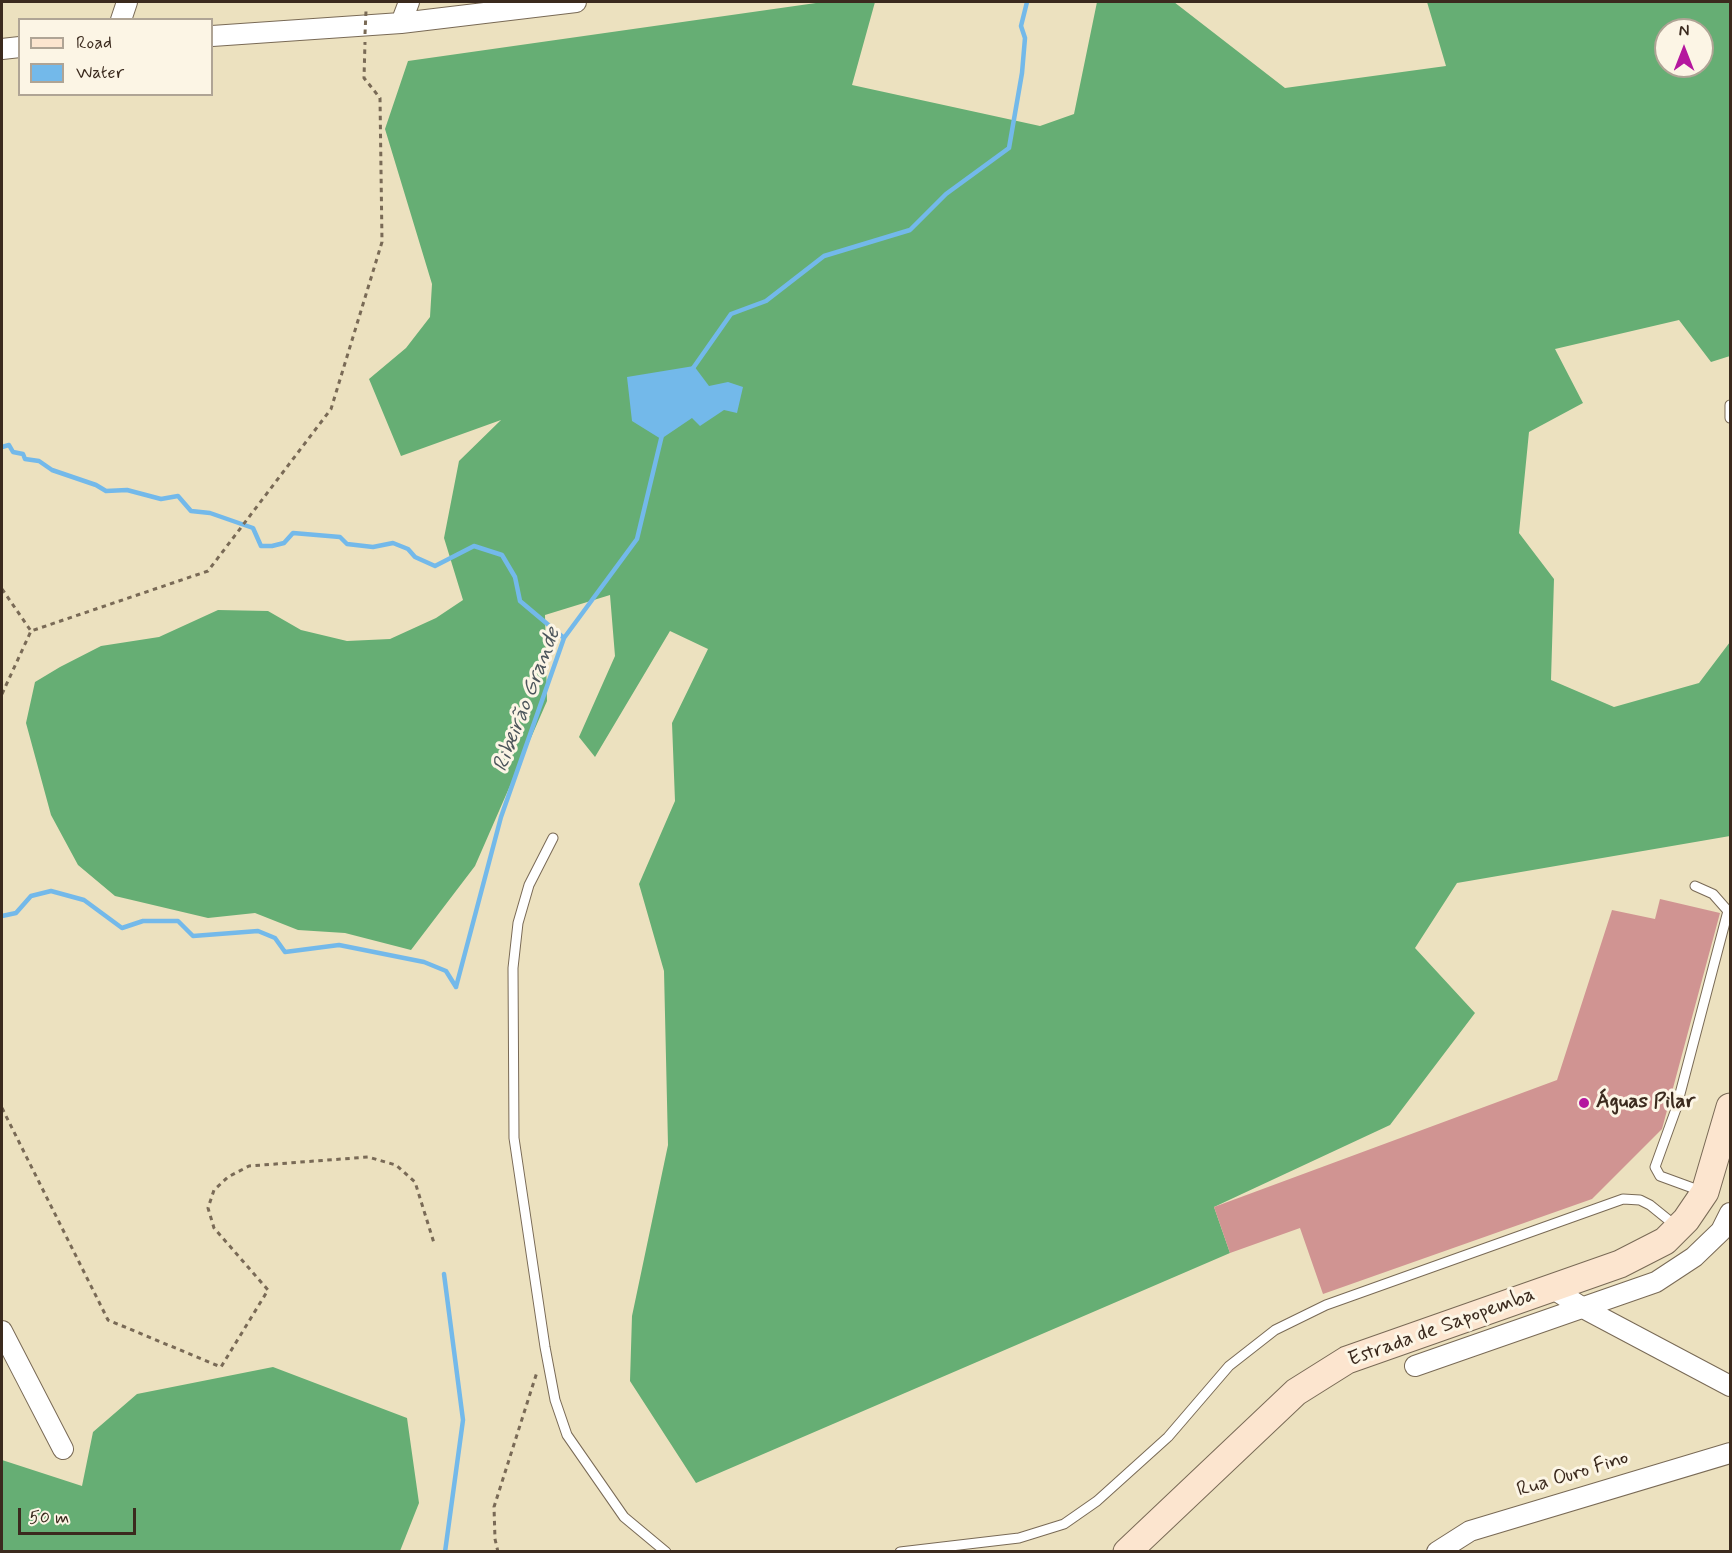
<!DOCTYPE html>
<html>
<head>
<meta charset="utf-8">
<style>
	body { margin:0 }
	#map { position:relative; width:1732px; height:1553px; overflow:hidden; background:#ece1bf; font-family:Mynerve,sans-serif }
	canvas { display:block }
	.frame { position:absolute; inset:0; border:3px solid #3b2a1e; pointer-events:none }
	.legend { position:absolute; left:18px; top:18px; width:195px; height:78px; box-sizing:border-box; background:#fcf5e5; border:2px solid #afa495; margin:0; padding:8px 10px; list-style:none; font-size:18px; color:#3b2a1e }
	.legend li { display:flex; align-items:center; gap:12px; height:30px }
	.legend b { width:30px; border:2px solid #afa495 }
	.north { position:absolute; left:1654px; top:18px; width:60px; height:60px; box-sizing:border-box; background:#fcf5e5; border:2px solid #afa495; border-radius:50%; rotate:0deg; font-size:16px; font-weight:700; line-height:24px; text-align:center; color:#3b2a1e }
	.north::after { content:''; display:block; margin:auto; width:21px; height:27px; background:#b5179e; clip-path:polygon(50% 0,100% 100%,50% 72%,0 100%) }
	.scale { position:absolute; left:18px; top:1508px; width:118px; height:27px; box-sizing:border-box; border:3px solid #3b2a1e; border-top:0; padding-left:8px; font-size:18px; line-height:21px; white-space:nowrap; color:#3b2a1e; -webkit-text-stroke:4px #fcf5e5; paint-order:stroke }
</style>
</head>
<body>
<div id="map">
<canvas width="1732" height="1553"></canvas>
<div class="frame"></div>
<ul class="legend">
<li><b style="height:8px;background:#fce5cf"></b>Road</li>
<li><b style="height:16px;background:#73b9ea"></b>Water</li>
</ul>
<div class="north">N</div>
<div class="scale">50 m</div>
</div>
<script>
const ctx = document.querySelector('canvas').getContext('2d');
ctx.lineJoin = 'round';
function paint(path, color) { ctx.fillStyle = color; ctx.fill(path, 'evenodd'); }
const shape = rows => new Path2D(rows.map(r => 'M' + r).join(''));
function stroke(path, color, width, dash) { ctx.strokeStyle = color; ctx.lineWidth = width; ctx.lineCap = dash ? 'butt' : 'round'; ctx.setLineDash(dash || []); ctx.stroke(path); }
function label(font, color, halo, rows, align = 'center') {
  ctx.font = font + ' Mynerve,sans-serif'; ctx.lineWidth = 6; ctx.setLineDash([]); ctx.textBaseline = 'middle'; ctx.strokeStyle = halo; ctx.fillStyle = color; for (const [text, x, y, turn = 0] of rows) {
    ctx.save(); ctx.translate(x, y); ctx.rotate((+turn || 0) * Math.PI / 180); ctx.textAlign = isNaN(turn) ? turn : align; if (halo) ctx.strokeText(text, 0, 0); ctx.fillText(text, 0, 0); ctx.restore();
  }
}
const forest = shape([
	[823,2,875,2,852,85,1040,126,1074,114,1097,2,1174,2,1285,88,1446,66,1427,2,1730,2,1730,356,1711,362,1679,320,1555,349,1583,403,1529,432,1519,533,1554,579,1551,680,1614,707,1699,683,1730,642,1730,836,1457,883,1415,948,1475,1013,1390,1125,1214,1207,1230,1253,696,1483,630,1381,632,1316,668,1145,664,971,639,884,675,801,672,723,708,649,670,631,595,757,579,737,615,656,610,595,545,615,547,701,475,866,411,950,345,933,298,930,255,913,208,918,115,896,78,865,51,815,26,723,35,682,60,667,101,646,159,637,218,610,268,611,301,630,347,641,390,639,436,618,463,600,444,538,459,461,501,420,401,456,369,379,406,348,430,317,432,284,385,129,408,61],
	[1666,30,1702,30,1702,66,1666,66],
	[273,1367,407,1418,419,1503,400,1551,2,1551,2,1460,82,1486,93,1432,137,1394]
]);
const water = shape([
	[694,366,709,386,728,382,743,387,737,413,724,410,700,426,692,418,661,439,632,421,627,377]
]);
const stream = shape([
	[691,371,731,314,766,301,824,256,910,230,946,194,1009,148,1022,73,1025,38,1021,26,1027,2],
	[2,447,9,445,13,452,23,454,25,459,39,461,52,470,96,485,106,491,127,490,161,499,178,496,191,511,210,513,253,528,261,546,272,546,284,543,293,533,340,537,347,544,373,547,393,543,408,549,415,557,435,566,474,546,502,555,515,577,520,601,564,638],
	[2,916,16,913,31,896,51,891,84,900,122,928,143,921,178,921,193,936,258,931,275,938,285,952,339,945,424,962,446,971,456,987],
	[456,987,501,817,564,638,637,539,662,435],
	[444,1274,463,1420,445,1552]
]);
const building = shape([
	[1660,899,1720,913,1662,1129,1592,1199,1323,1294,1300,1228,1230,1253,1214,1207,1557,1080,1612,910,1655,919]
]);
const path = shape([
	[2,589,31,631],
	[2,694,31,631,208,571,331,409,382,242,380,98,364,78,365,42],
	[2,1108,108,1320,221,1367,268,1290,214,1228,208,1208,214,1190,228,1177,249,1166,368,1157,396,1165,415,1182,434,1243],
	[498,1552,495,1539,494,1507,537,1372]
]);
const service = shape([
	[1730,405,1730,418],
	[553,838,529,885,518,923,513,968,514,1138,545,1347,555,1400,567,1435,624,1517,666,1552],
	[1695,886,1713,894,1728,911,1676,1109,1655,1167,1660,1176,1701,1191],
	[900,1552,1019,1538,1064,1524,1097,1501,1168,1437,1229,1366,1275,1330,1326,1305,1623,1199,1640,1200,1650,1205,1676,1226]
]);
const minor = shape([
	[121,20,127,2],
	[401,23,409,2],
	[212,36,401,23,576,2],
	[2,49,20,47],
	[1552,1288,1583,1308,1730,1386],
	[2,1331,63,1449],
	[1415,1366,1656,1282,1694,1257,1721,1231,1730,1213],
	[1437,1552,1470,1531,1730,1453]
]);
const secondary = shape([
	[1127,1552,1296,1392,1347,1360,1620,1264,1665,1241,1686,1220,1705,1192,1730,1107]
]);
const pathBridge = shape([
	[365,34,366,11]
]);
const markers = [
	[1584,1103,6,"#b5179e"]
];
const poiNames = [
	["Águas Pilar",1596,1103]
];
const streetNames = [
	["Estrada de Sapopemba",1442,1328,-20],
	["Rua Ouro Fino",1573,1475,-17]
];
const waterNames = [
	["Ribeirão Grande",528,700,-69]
];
paint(forest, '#66ae74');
paint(water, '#73b9ea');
stroke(stream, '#73b9ea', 4.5);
paint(building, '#d09492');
stroke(service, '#796a56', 11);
stroke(minor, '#796a56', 22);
stroke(secondary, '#796a56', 29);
stroke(path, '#796a56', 3, [4.5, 4.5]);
stroke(service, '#fff', 9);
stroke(minor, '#fff', 20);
stroke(secondary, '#fce5cf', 27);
stroke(pathBridge, '#796a56', 3, [4.5, 4.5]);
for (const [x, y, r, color] of markers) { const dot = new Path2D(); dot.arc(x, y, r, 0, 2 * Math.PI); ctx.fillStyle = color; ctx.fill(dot); stroke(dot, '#fcf5e5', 2); }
label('bold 21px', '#3b2a1e', '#fcf5e5', poiNames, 'left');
label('21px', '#3b2a1e', '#fcf5e5', streetNames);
label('italic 22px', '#4c555b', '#fcf5e5', waterNames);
</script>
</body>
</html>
